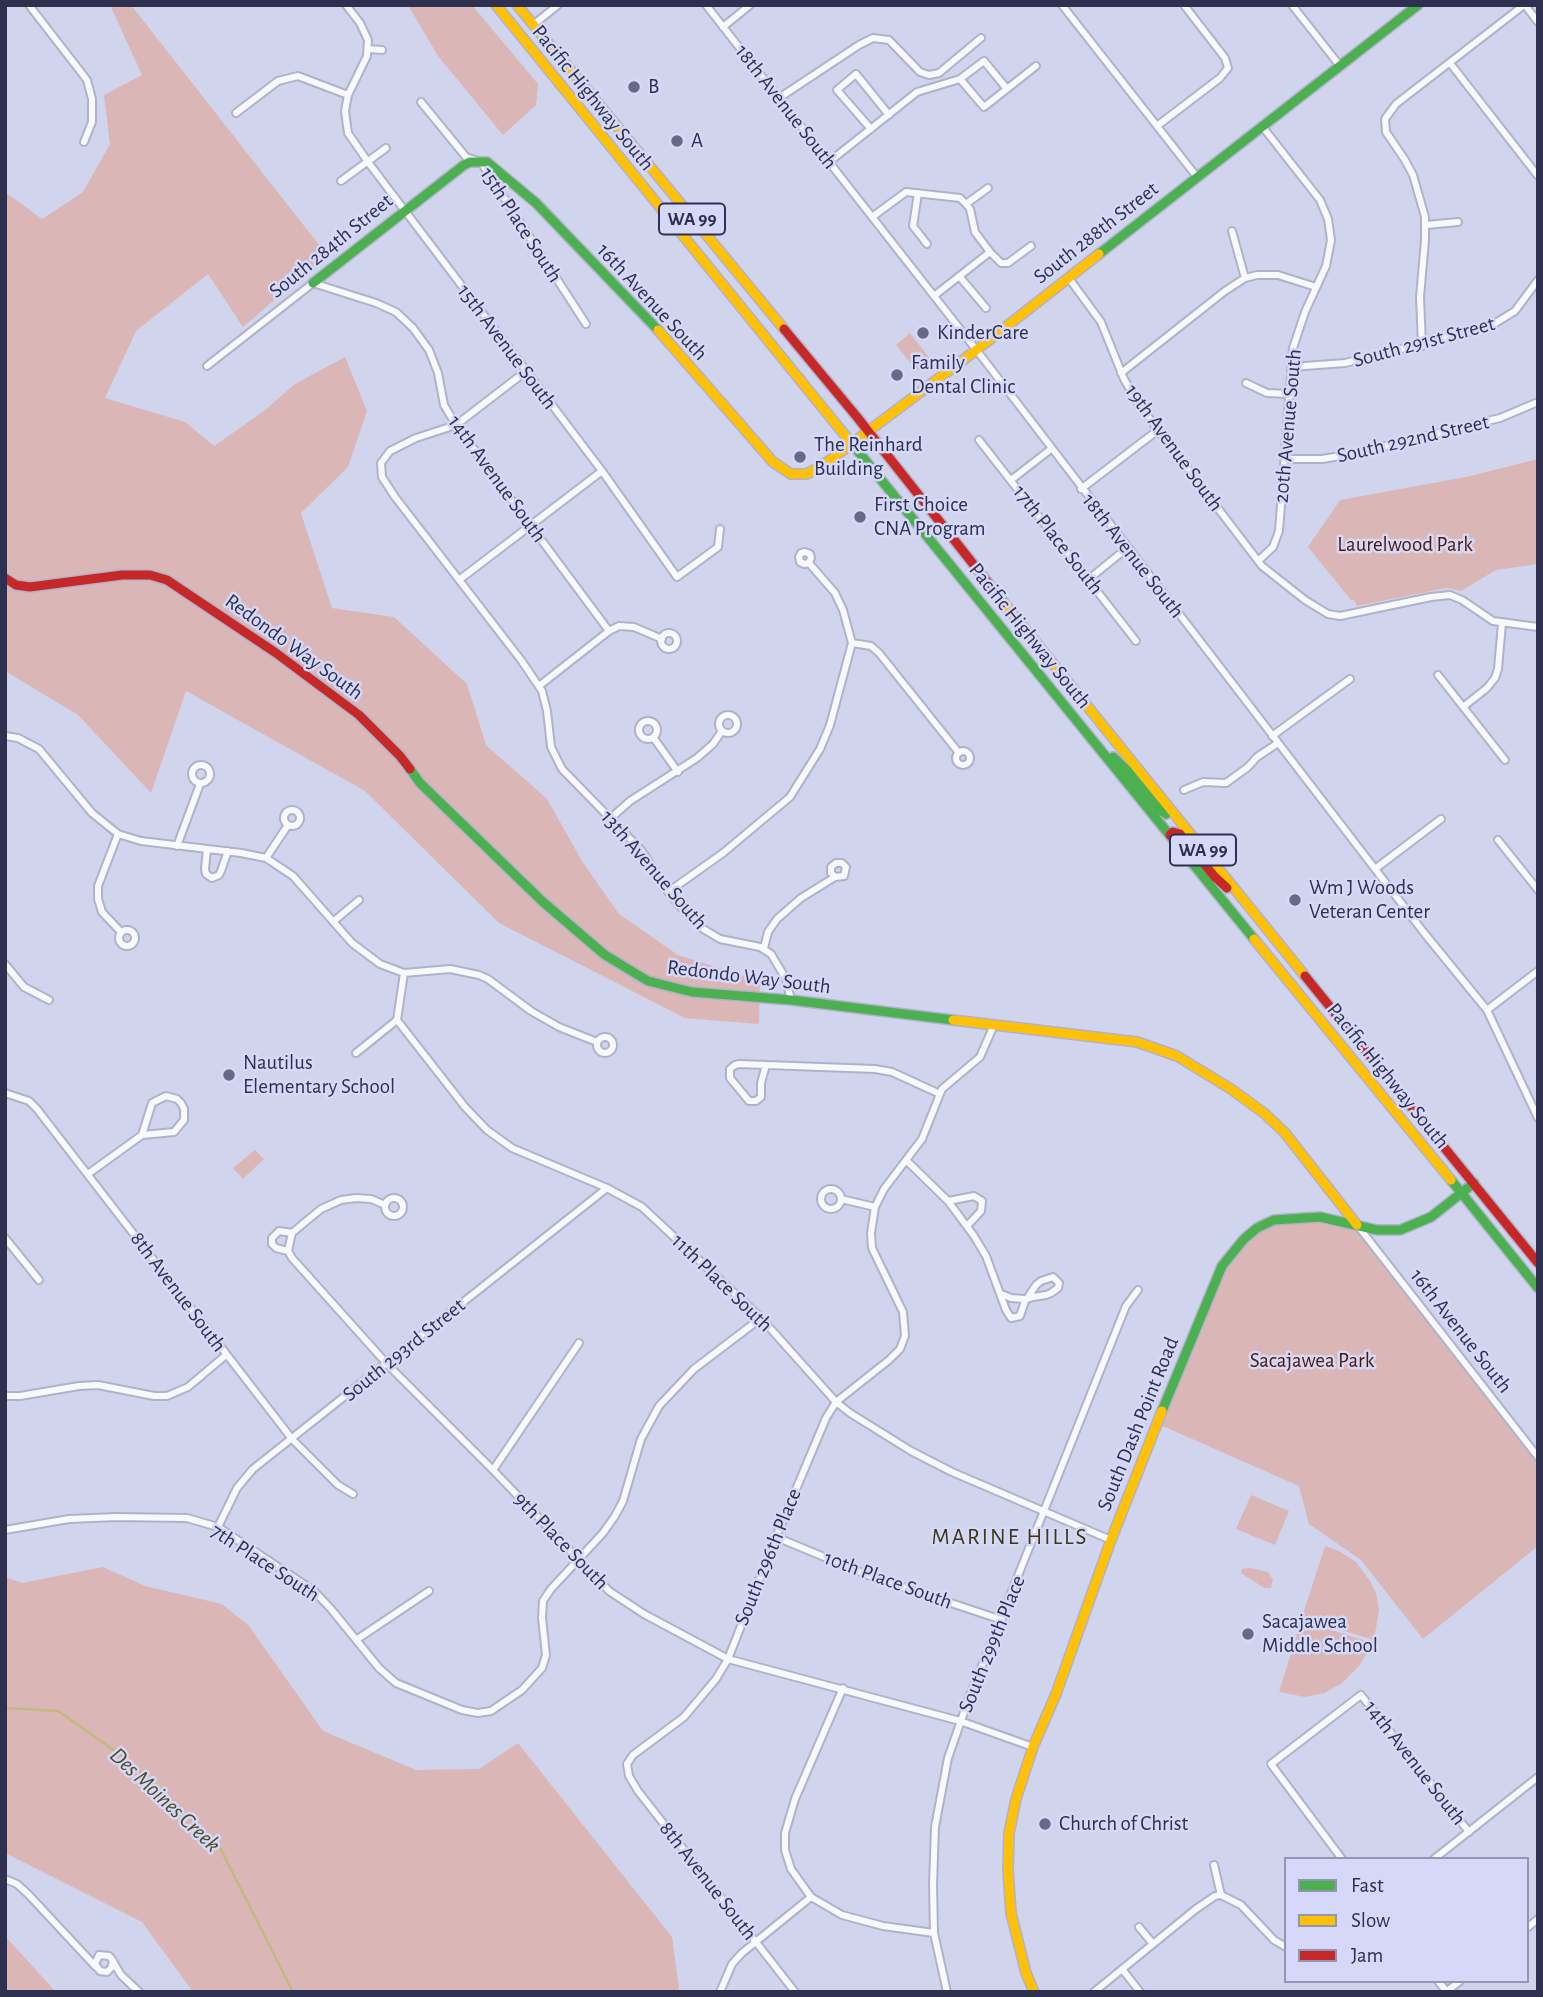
<!DOCTYPE html>
<html>
<head>
<meta charset="utf-8">
<style>
	body { margin:0 }
	#map { position:relative; width:1543px; height:1997px; overflow:hidden; background:#d1d4ed; font-family:"Alegreya Sans",sans-serif }
	canvas { display:block }
	.frame { position:absolute; inset:0; border:7px solid #2e304f; pointer-events:none }
	.legend { position:absolute; left:1284px; top:1857px; width:245px; height:126px; box-sizing:border-box; background:#d5d8f8; border:2px solid #9295b4; margin:0; padding:9px 12px; list-style:none; font-size:21px; color:#2e304f }
	.legend li { display:flex; align-items:center; gap:14px; height:35px }
	.legend b { width:35px; border:2px solid #9295b4 }
</style>
</head>
<body>
<div id="map">
<canvas width="1543" height="1997"></canvas>
<div class="frame"></div>
<ul class="legend">
<li><b style="height:9px;background:#4caf50"></b>Fast</li>
<li><b style="height:9px;background:#ffc107"></b>Slow</li>
<li><b style="height:9px;background:#c62828"></b>Jam</li>
</ul>
</div>
<script>
const ctx = document.querySelector('canvas').getContext('2d');
ctx.lineJoin = 'round';
function paint(path, color) { ctx.fillStyle = color; ctx.fill(path, 'evenodd'); }
const shape = rows => new Path2D(rows.map(r => 'M' + r).join(''));
function stroke(path, color, width, dash) { ctx.strokeStyle = color; ctx.lineWidth = width; ctx.lineCap = dash ? 'butt' : 'round'; ctx.setLineDash(dash || []); ctx.stroke(path); }
function label(font, color, halo, rows, align = 'center') {
  ctx.font = font + ' "Alegreya Sans",sans-serif'; ctx.lineWidth = 5; ctx.setLineDash([]); ctx.textBaseline = 'middle'; ctx.strokeStyle = halo; ctx.fillStyle = color; for (const [text, x, y, turn = 0] of rows) {
    ctx.save(); ctx.translate(x, y); ctx.rotate((+turn || 0) * Math.PI / 180); ctx.textAlign = isNaN(turn) ? turn : align; if (halo) ctx.strokeText(text, 0, 0); ctx.fillText(text, 0, 0); ctx.restore();
  }
}
const green = shape([
	[110,5,131,5,327,255,243,327,208,274,136,331,105,398,185,422,214,446,264,411,295,384,345,357,367,411,348,467,301,513,332,608,394,617,467,684,486,745,547,799,582,861,619,914,678,955,760,981,759,1024,685,1018,499,923,365,791,186,691,151,793,78,715,5,671,5,192,42,219,83,192,110,144,104,95,142,75],
	[408,5,472,5,538,84,536,105,503,135,438,56],
	[910,333,931,360,917,371,896,345],
	[1538,459,1538,564,1496,570,1461,591,1446,588,1357,606,1354,600,1351,600,1308,547,1340,500,1466,477],
	[255,1150,264,1159,243,1179,233,1168],
	[1284,1218,1357,1225,1538,1457,1538,1546,1423,1639,1361,1560,1309,1524,1299,1486,1158,1424,1215,1279,1250,1233],
	[1251,1495,1289,1511,1275,1545,1236,1529],
	[1325,1546,1339,1551,1356,1562,1370,1581,1376,1593,1379,1610,1374,1640,1306,1619,1303,1614],
	[103,1567,145,1586,222,1604,249,1626,323,1731,416,1770,479,1769,518,1743,672,1937,679,1988,677,1992,193,1992,142,1922,5,1853,5,1577,22,1583],
	[1250,1568,1268,1572,1273,1580,1271,1588,1264,1588,1241,1573,1242,1569],
	[1305,1622,1373,1643,1359,1666,1341,1684,1324,1693,1305,1697,1279,1692,1300,1624],
	[5,1936,56,1992,5,1992]
]);
const stream = shape([
	[5,1708,58,1711,128,1760,218,1844,293,1992]
]);
const street = shape([
	[29,5,87,80,92,99,92,122,84,142],
	[346,5,360,23,368,40,367,56,348,95,345,111,348,133,368,162,602,471,677,577,718,547,720,529],
	[706,5,985,361,1425,934,1487,1010,1538,1118],
	[1062,5,1197,177],
	[1292,5,1340,66],
	[1525,5,1538,22],
	[533,25,558,5],
	[723,27,750,5],
	[368,49,382,50],
	[1450,63,1538,176],
	[960,79,984,61,1007,89],
	[779,98,859,45,873,38,889,40,920,72,929,75,939,73,981,38],
	[421,102,466,157,481,162,586,324],
	[236,113,278,81,298,76,348,95],
	[1157,126,1220,78,1228,68,1225,58,1184,5],
	[871,129,837,90,856,74,889,115],
	[829,162,917,92,960,79,984,107,1036,66],
	[341,181,386,148],
	[918,193,913,226,927,244],
	[966,204,988,188],
	[872,217,906,192,960,198,966,204,970,209,975,232,990,252,934,296],
	[1426,225,1458,222],
	[1232,231,1245,278],
	[990,252,1001,263,1008,263,1031,246],
	[959,276,986,308],
	[1068,277,1101,322,1124,379,1139,405,1262,566,1305,600,1328,614,1340,616,1431,597,1450,595,1462,600,1493,621,1538,627],
	[1422,346,1420,297,1425,240,1425,217,1413,175,1405,160,1386,132,1385,119,1396,104,1524,5],
	[207,366,313,283,376,303,396,312,413,328,429,350,438,373,444,405,456,425,609,631],
	[1291,367,1345,363,1489,327,1515,311,1538,280],
	[525,372,456,425,416,438,390,451,381,463,382,477,395,497,521,660,542,691,547,711,551,747,562,769,641,850,677,903,700,927,720,939,760,947,771,954,786,979,791,1000],
	[1121,373,1225,291,1245,278,1257,275,1278,275,1316,287],
	[1246,383,1267,393,1289,394],
	[979,440,1136,641],
	[1285,459,1322,459,1353,454,1500,418,1538,402],
	[1011,480,1051,449],
	[1081,489,1158,430],
	[1258,561,1273,547,1279,531,1293,348,1305,312,1326,266,1331,240,1328,219,1320,200,1262,126],
	[809,563,811,558,810,554,805,552,801,553,799,557,800,562,804,564,809,563,835,593,843,610,852,643,871,646,879,653,959,753],
	[1089,579,1127,548],
	[459,580,602,471],
	'661 641a8 8 0 1 1 16 0a8 8 0 1 1-16 0Z',
	[1438,675,1505,760],
	[539,686,609,631,619,626,634,627,662,639],
	[1463,707,1487,688,1495,678,1498,669,1502,623],
	'719 724a9 9 0 1 1 18 0a9 9 0 1 1-18 0Z',
	'639 730a9 9 0 1 1 18 0a9 9 0 1 1-18 0Z',
	[5,736,18,738,39,749,92,813,118,834,141,841,241,853,266,858,293,876,352,943,380,964,404,973,450,969,479,975,488,979,531,1011,559,1027,597,1042],
	[1272,736,1350,679],
	[653,737,678,772],
	'956 758a7 7 0 1 1 14 0a7 7 0 1 1-14 0Z',
	'192 774a9 9 0 1 1 18 0a9 9 0 1 1-18 0Z',
	[1184,790,1203,782,1226,783,1248,767,1257,757,1278,743],
	'284 818a8 8 0 1 1 16 0a8 8 0 1 1-16 0Z',
	[611,818,630,801,697,758,713,744,722,731],
	[118,834,98,886,98,899,102,912,121,932],
	[1498,840,1538,890],
	[177,846,200,784],
	[207,849,205,869,206,874,212,878,219,875,221,871,228,851],
	[266,858,288,825],
	[1375,869,1441,819],
	[668,892,723,853,790,797,820,749,830,725,852,643],
	[334,921,359,900],
	'119 938a8 8 0 1 1 16 0a8 8 0 1 1-16 0Z',
	[764,948,768,932,777,919,801,898,835,877,844,876,846,867,842,863,836,863,831,867,831,873,835,877],
	[5,964,24,987,49,1000],
	[404,973,397,1020,465,1107,487,1130,512,1148,607,1188,642,1207,761,1318,836,1402,850,1413,911,1451,952,1472,1111,1540],
	[1487,1010,1538,971],
	'597 1045a8 8 0 1 1 16 0a8 8 0 1 1-16 0Z',
	[356,1053,397,1020],
	[766,1065,761,1083,761,1097,756,1101,749,1101,730,1078,730,1069,735,1065,739,1064,875,1069,892,1072,940,1094],
	[5,1093,29,1101,37,1109,292,1439,338,1485,353,1494],
	[906,1160,948,1201,974,1236,986,1256,1006,1310,1011,1318,1020,1316,1025,1301,1027,1299,1030,1294,1036,1285,1041,1281,1053,1277,1059,1283,1058,1288,1051,1293,1046,1295,1033,1297,1027,1299,1024,1299,1011,1298,1001,1294],
	[88,1174,142,1135,152,1103,166,1096,177,1099,181,1103,184,1109,184,1120,174,1132,142,1135],
	'821 1199a10 10 0 1 1 20 0a10 10 0 1 1-20 0Z',
	'385 1207a9 9 0 1 1 18 0a9 9 0 1 1-18 0Z',
	[841,1199,875,1207],
	[948,1201,974,1196,982,1201,981,1211,967,1226],
	[385,1205,371,1199,356,1198,341,1200,321,1209,292,1233,288,1251,292,1258,387,1364,493,1470,609,1591,644,1614,728,1659,960,1721,1033,1747],
	[1358,1226,1538,1457],
	[5,1238,39,1280],
	[288,1251,276,1248,272,1244,272,1238,279,1231,292,1233],
	[5,1396,20,1396,79,1386,98,1385,154,1396,167,1396,188,1387,226,1355],
	[493,1470,579,1343],
	[218,1527,237,1488,253,1469,607,1188],
	[5,1530,69,1519,116,1517,187,1518,218,1527,314,1591,331,1609,379,1668,396,1683,462,1710,478,1713,491,1711,522,1690,542,1668,546,1655,542,1618,543,1601,551,1589,603,1533,615,1516,623,1501,641,1439,659,1406,694,1369,761,1318],
	[776,1537,870,1576,1002,1620],
	[356,1640,429,1591],
	[843,1688,795,1799,785,1833,785,1850,791,1869,811,1897,842,1915,883,1926,934,1933],
	[1342,1859,1271,1764,1361,1695,1469,1832],
	[1434,1859,1538,1777],
	[1214,1865,1221,1895],
	[5,1879,17,1884,28,1894,96,1967],
	[1221,1895,1241,1905,1274,1940,1286,1947],
	[1139,1927,1153,1944],
	[1527,1928,1538,1919],
	[113,1961,111,1968,107,1972,100,1971,95,1964,99,1955,109,1956,111,1958,121,1975,139,1992],
	[1122,1969,1140,1992],
	[1438,1981,1447,1992],
	[720,1992,732,1964,742,1953,811,1897],
	[795,1992,638,1791,629,1776,627,1764,633,1755,684,1717,716,1679,728,1659,776,1537,826,1418,836,1402,889,1360,900,1349,905,1336,903,1312,872,1248,871,1233,875,1207,884,1189,922,1139,942,1089,980,1057,994,1025],
	[947,1992,934,1933,933,1885,935,1827,948,1758,969,1698,1126,1306,1138,1290],
	[1094,1992,1196,1909,1215,1896,1221,1895],
	[1446,1992,1460,1981]
]);
const fast = shape([
	[1099,254,1418,5],
	[313,283,464,165,470,162,487,162,536,203,658,330],
	[848,439,1254,939],
	[1113,757,1127,770,1160,810,1166,814,1170,810],
	[410,769,420,783,543,902,605,955,648,981,692,992,791,1000,953,1020],
	[1451,1180,1538,1288],
	[1162,1411,1222,1266,1244,1239,1257,1228,1274,1220,1320,1217,1377,1230,1400,1230,1431,1217,1474,1183]
]);
const slow = shape([
	[496,5,848,439],
	[517,5,784,329],
	[658,330,773,462,791,474,807,474,826,463,975,351,1099,254],
	[1004,603,1305,976],
	[1254,939,1451,1180],
	[953,1020,1137,1042,1177,1056,1231,1089,1264,1113,1285,1133,1357,1225],
	[1034,1992,1026,1973,1011,1913,1008,1870,1009,1833,1016,1799,1033,1747,1056,1694,1111,1540,1162,1411]
]);
const jam = shape([
	[784,329,857,417,1004,603],
	[5,578,16,585,30,587,122,575,150,575,167,580,276,653,359,715,400,756,410,769],
	[1170,835,1173,832,1180,834,1214,876,1227,888],
	[1305,976,1538,1263]
]);
const markers = [
	[634,87,7,"#676986"],
	[677,141,7,"#676986"],
	[923,333,7,"#676986"],
	[897,375,7,"#676986"],
	[800,457,7,"#676986"],
	[860,517,7,"#676986"],
	[1295,900,7,"#676986"],
	[229,1075,7,"#676986"],
	[1248,1634,7,"#676986"],
	[1045,1824,7,"#676986"]
];
const shields = [
	[692,219,66],
	[1203,850,66]
];
const shieldNames = [
	["WA 99",692,219],
	["WA 99",1203,850]
];
const poiNames = [
	["B",648,87],
	["A",691,141],
	["KinderCare",937,333],
	["Family",911,363],
	["Dental Clinic",911,387],
	["The Reinhard",814,445],
	["Building",814,469],
	["First Choice",874,505],
	["CNA Program",874,529],
	["Wm J Woods",1309,888],
	["Veteran Center",1309,912],
	["Nautilus",243,1063],
	["Elementary School",243,1087],
	["Sacajawea",1262,1622],
	["Middle School",1262,1646],
	["Church of Christ",1059,1824]
];
const streetNames = [
	["Pacific Highway South",593,98,51],
	["18th Avenue South",786,107,52],
	["15th Place South",521,225,57],
	["South 288th Street",1096,233,-38],
	["South 284th Street",331,246,-39],
	["16th Avenue South",652,302,47],
	["South 291st Street",1424,342,-15],
	["15th Avenue South",507,347,53],
	["20th Avenue South",1288,426,-85],
	["South 292nd Street",1413,439,-13],
	["19th Avenue South",1174,448,54],
	["14th Avenue South",497,479,54],
	["17th Place South",1058,540,52],
	["18th Avenue South",1133,556,52],
	["Pacific Highway South",1030,636,51],
	["Redondo Way South",294,647,36],
	["13th Avenue South",654,870,49],
	["Redondo Way South",749,977,7],
	["Pacific Highway South",1388,1076,51],
	["11th Place South",722,1283,44],
	["8th Avenue South",178,1292,53],
	["16th Avenue South",1461,1331,52],
	["South 293rd Street",404,1350,-39],
	["South Dash Point Road",1138,1424,-68],
	["9th Place South",561,1541,46],
	["South 296th Place",768,1557,-68],
	["7th Place South",265,1563,33],
	["10th Place South",888,1580,20],
	["South 299th Place",992,1644,-68],
	["14th Avenue South",1415,1763,52],
	["8th Avenue South",708,1881,52]
];
const parkNames = [
	["Laurelwood Park",1405,545],
	["Sacajawea Park",1312,1361]
];
const neighbourhoodNames = [
	["MARINE HILLS",1010,1537]
];
const waterNames = [
	["Des Moines Creek",165,1800,43]
];
paint(green, '#dab7b6');
stroke(stream, '#c3b97c', 2.5);
stroke(street, '#b0b2cc', 10);
stroke(fast, '#b0b2cc', 12);
stroke(slow, '#b0b2cc', 12);
stroke(jam, '#b0b2cc', 12);
stroke(street, '#f8f9fc', 6);
stroke(fast, '#4caf50', 9);
stroke(slow, '#ffc107', 9);
stroke(jam, '#c62828', 9);
for (const [x, y, r, color] of markers) { const dot = new Path2D(); dot.arc(x, y, r, 0, 2 * Math.PI); ctx.fillStyle = color; ctx.fill(dot); stroke(dot, '#d5d8f8', 2.5); }
for (const [x, y, w] of shields) { const box = new Path2D(); box.roundRect(x - w / 2, y - 15.5, w, 31, 5); ctx.fillStyle = '#d5d8f8'; ctx.fill(box); stroke(box, '#2e304f', 2); }
label('bold 19px', '#2e304f', null, shieldNames);
label('21px', '#2e304f', '#d5d8f8', poiNames, 'left');
label('21px', '#2e304f', '#d5d8f8', streetNames);
label('21px', '#511801', '#d5d8f8', parkNames);
ctx.letterSpacing = '2px';
label('23px', '#3e380e', '#d5d8f8', neighbourhoodNames);
ctx.letterSpacing = '0px';
label('italic 23px', '#504a20', '#d5d8f8', waterNames);
</script>
</body>
</html>
